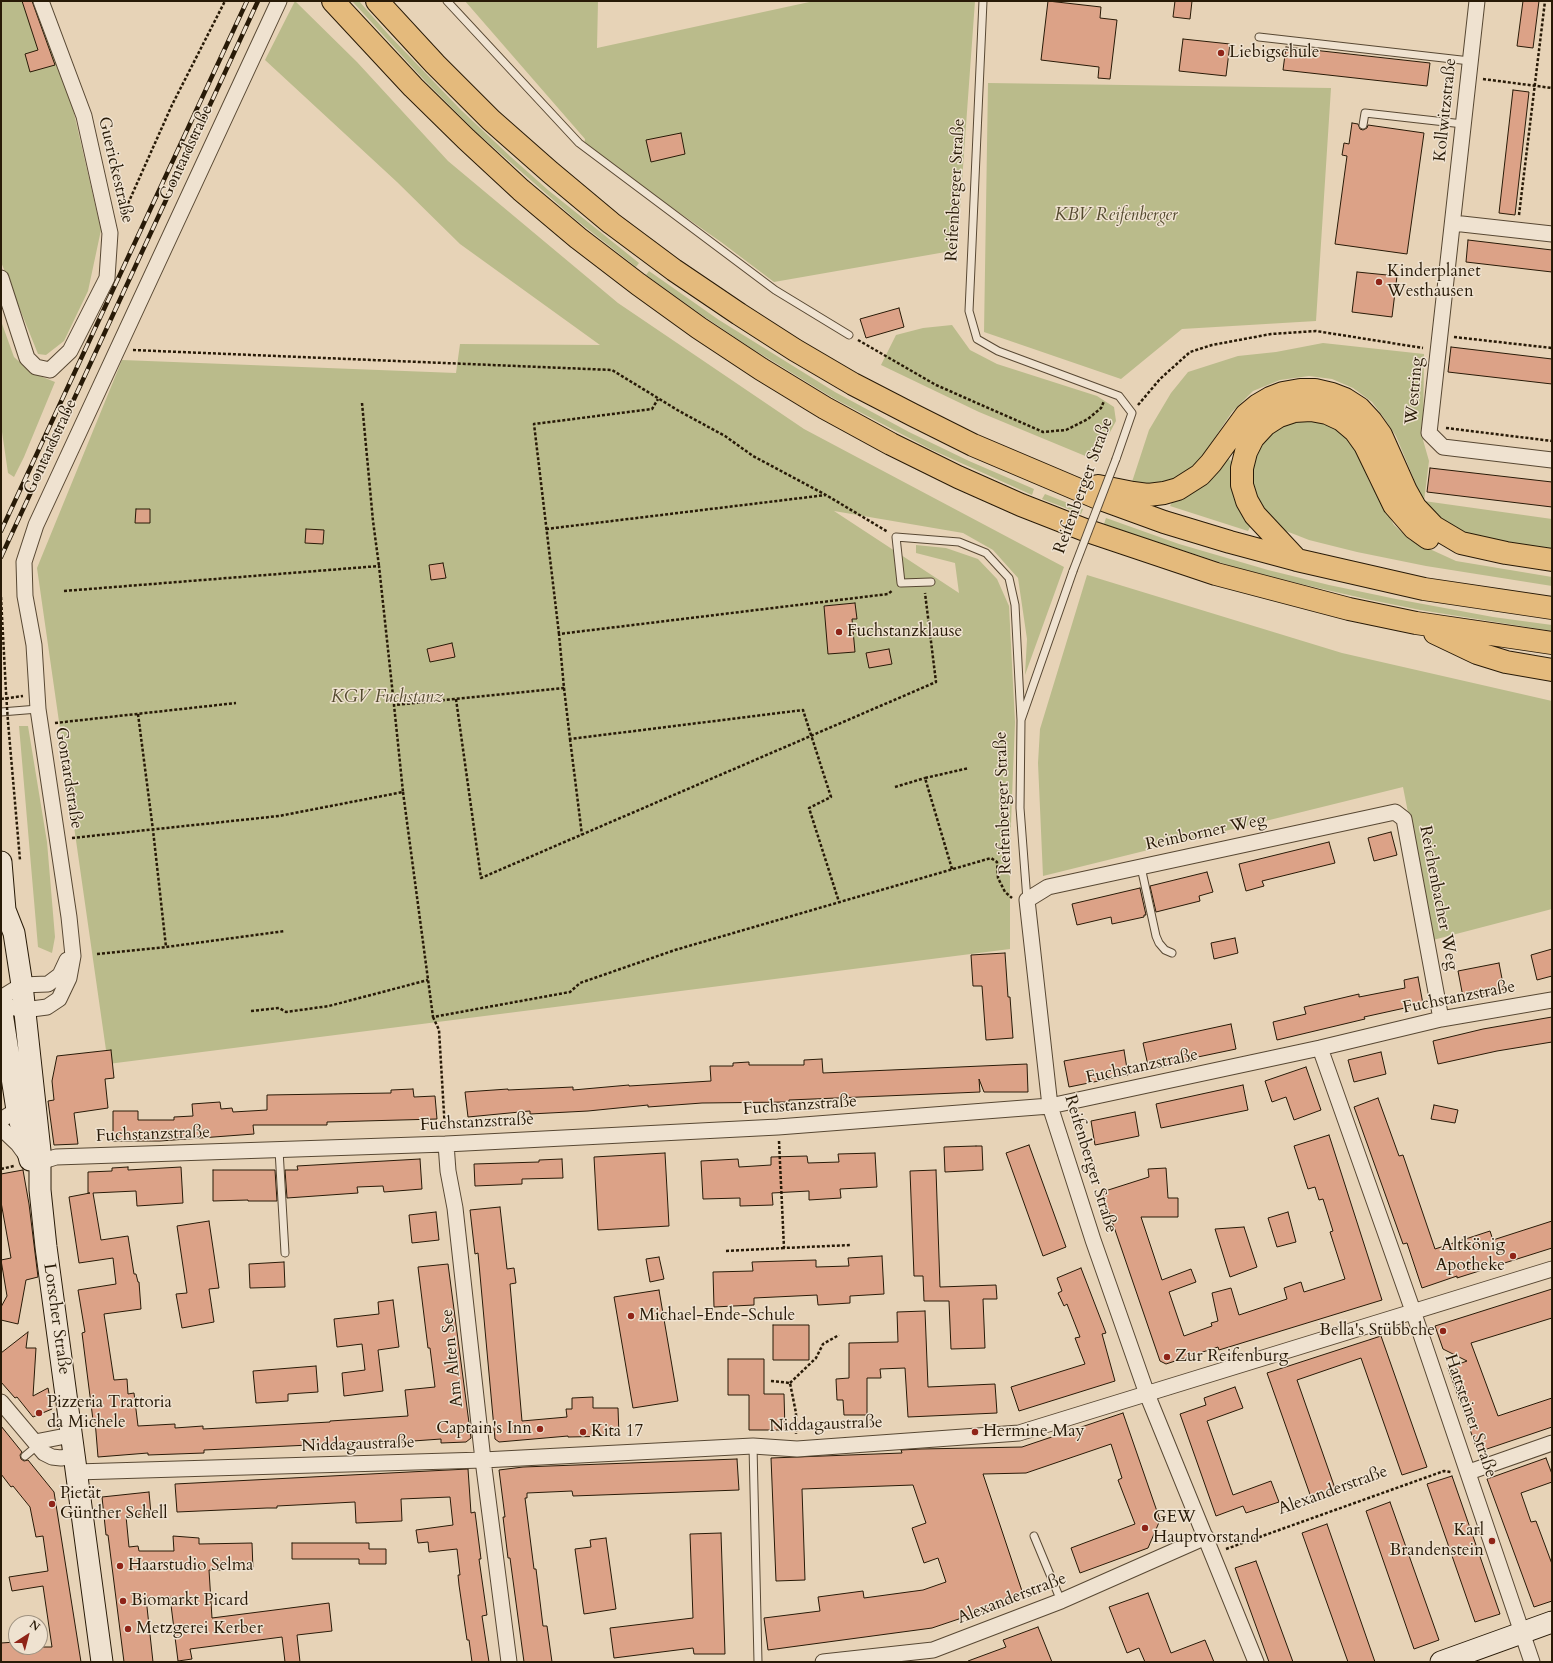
<!DOCTYPE html>
<html>
<head>
<meta charset="utf-8">
<style>
	body { margin:0 }
	#map { position:relative; width:1553px; height:1663px; overflow:hidden; background:#e7d3b7; font-family:Cardo,serif }
	canvas { display:block }
	.frame { position:absolute; inset:0; border:2px solid #281a07; pointer-events:none }
	.north { position:absolute; left:8px; top:1615px; width:40px; height:40px; box-sizing:border-box; background:#efe2d0; border:1px solid #9f9280; border-radius:50%; rotate:36deg; font-size:11px; font-weight:700; line-height:16px; text-align:center; color:#281a07 }
	.north::after { content:''; display:block; margin:auto; width:14px; height:18px; background:#8f2418; clip-path:polygon(50% 0,100% 100%,50% 72%,0 100%) }
</style>
</head>
<body>
<div id="map">
<canvas width="1553" height="1663"></canvas>
<div class="frame"></div>
<div class="north">N</div>
</div>
<script>
const ctx = document.querySelector('canvas').getContext('2d');
ctx.lineJoin = 'round';
function paint(path, color) { ctx.fillStyle = color; ctx.fill(path, 'evenodd'); }
const shape = rows => new Path2D(rows.map(r => 'M' + r).join(''));
function stroke(path, color, width, dash) { ctx.strokeStyle = color; ctx.lineWidth = width; ctx.lineCap = dash ? 'butt' : 'round'; ctx.setLineDash(dash || []); ctx.stroke(path); }
function label(font, color, halo, rows, align = 'center') {
  ctx.font = font + ' Cardo,serif'; ctx.lineWidth = 3; ctx.setLineDash([]); ctx.textBaseline = 'middle'; ctx.strokeStyle = halo; ctx.fillStyle = color; for (const [text, x, y, turn = 0] of rows) {
    ctx.save(); ctx.translate(x, y); ctx.rotate((+turn || 0) * Math.PI / 180); ctx.textAlign = isNaN(turn) ? turn : align; if (halo) ctx.strokeText(text, 0, 0); ctx.fillText(text, 0, 0); ctx.restore();
  }
}
const green = shape([
	[1,1,37,1,67,83,101,230,88,291,64,341,46,355,38,354,1,262],
	[295,1,357,62,448,161,618,303,804,429,1064,567,1025,675,1027,639,1018,578,993,550,963,533,834,511,959,593,955,563,916,553,916,545,946,548,978,559,997,579,1009,606,1015,722,1010,849,1010,949,108,1064,37,568,122,360,456,373,460,344,600,345,460,244,397,182,265,60],
	[352,1,359,1,388,34,461,110,511,157,548,190,639,263,636,267,575,219,476,132,425,81],
	[465,1,598,1,597,48,814,1,975,1,957,250,774,282,721,242,584,146,585,139],
	[988,83,1331,88,1316,321,1182,329,1121,379,984,332],
	[649,271,719,320,835,392,909,432,969,461,1034,489,1032,495,930,449,833,398,751,348,699,313,646,275],
	[1,321,14,357,24,366,40,376,55,382,24,457,14,477,8,473,1,425],
	[952,325,970,350,997,364,1097,396,1114,407,1116,421,1095,460,979,412,881,365,896,335,923,328],
	[1323,343,1424,354,1423,440,1429,461,1424,501,1552,519,1552,556,1451,531,1423,501,1396,436,1384,418,1372,402,1353,388,1332,379,1309,376,1280,380,1253,391,1232,412,1201,458,1183,476,1158,486,1131,485,1149,430,1171,393,1188,372,1238,356,1276,352],
	[1308,418,1331,425,1342,433,1355,448,1370,483,1394,525,1410,540,1456,561,1552,577,1552,586,1426,566,1357,552,1309,540,1281,529,1252,495,1250,461,1255,449,1275,428],
	[1227,457,1233,463,1231,484,1237,506,1251,525,1248,531,1170,506,1173,500],
	[1045,494,1083,509,1081,514,1042,499],
	[1106,518,1179,544,1268,570,1329,585,1396,599,1493,617,1552,625,1552,631,1420,610,1366,599,1301,584,1234,567,1157,542,1104,524],
	[1087,575,1342,653,1552,701,1552,909,1433,940,1403,787,1043,876,1038,763,1040,729],
	[19,726,28,726,47,842,55,937,52,953,38,947]
]);
const building = shape([
	[22,1,32,1,55,65,30,72,25,54,38,50,22,1],
	[1048,1,1101,7,1100,18,1117,20,1110,79,1098,78,1099,67,1041,60,1048,1],
	[1175,1,1192,1,1190,19,1173,17,1175,1],
	[1523,1,1539,1,1533,48,1517,46,1523,1],
	[1183,39,1230,44,1226,76,1179,71,1183,39],
	[1286,47,1430,63,1427,86,1283,70,1286,47],
	[1513,90,1529,92,1515,215,1499,213,1513,90],
	[1352,123,1358,124,1360,129,1363,130,1367,128,1368,125,1424,133,1407,254,1335,244,1347,156,1342,155,1344,143,1349,144,1352,123],
	[681,133,685,154,651,162,646,140,681,133],
	[1468,240,1552,250,1552,272,1466,262,1468,240],
	[1357,272,1397,276,1392,317,1352,312,1357,272],
	[899,308,904,327,866,338,860,319,899,308],
	[1451,347,1552,359,1552,384,1448,372,1451,347],
	[1430,468,1552,482,1552,507,1427,492,1430,468],
	[136,509,150,509,150,523,135,523,136,509],
	[306,529,324,530,323,544,305,543,306,529],
	[443,563,446,578,431,580,429,565,443,563],
	[855,603,857,619,852,619,855,652,828,654,824,606,855,603],
	[452,643,455,657,430,662,427,649,452,643],
	[889,649,892,664,869,668,866,653,889,649],
	[1391,832,1397,855,1374,861,1368,838,1391,832],
	[1329,842,1335,863,1262,881,1264,886,1246,891,1239,864,1329,842],
	[1207,872,1213,892,1199,896,1200,901,1156,912,1150,886,1207,872],
	[1140,888,1146,915,1144,915,1144,917,1112,924,1111,917,1077,925,1072,904,1140,888],
	[1235,938,1238,953,1214,959,1211,943,1235,938],
	[1552,949,1552,976,1537,980,1531,955,1552,949],
	[1005,953,1008,997,1010,997,1013,1038,986,1040,982,986,973,986,971,955,1005,953],
	[1499,963,1504,989,1463,997,1458,971,1499,963],
	[1418,977,1423,1004,1364,1017,1365,1019,1277,1040,1273,1022,1306,1014,1304,1007,1359,994,1359,997,1405,988,1404,980,1418,977],
	[1552,1017,1552,1042,1497,1051,1438,1064,1433,1041,1483,1029,1552,1017],
	[1231,1024,1236,1049,1193,1058,1194,1060,1149,1070,1143,1043,1231,1024],
	[111,1050,114,1078,105,1079,108,1108,74,1113,78,1144,54,1145,48,1101,54,1100,52,1081,57,1056,111,1050],
	[1124,1050,1128,1075,1069,1087,1064,1061,1124,1050],
	[1381,1052,1386,1074,1354,1082,1348,1060,1381,1052],
	[822,1059,823,1073,1027,1064,1028,1092,984,1092,979,1079,980,1092,789,1100,789,1102,702,1103,648,1107,648,1105,588,1111,530,1114,530,1111,468,1117,465,1092,508,1089,508,1090,573,1087,573,1090,629,1085,629,1086,711,1081,710,1066,733,1066,733,1063,749,1062,749,1065,804,1065,804,1060,822,1059],
	[1306,1067,1321,1110,1294,1120,1286,1097,1272,1102,1265,1081,1306,1067],
	[1243,1085,1248,1110,1161,1128,1156,1104,1243,1085],
	[413,1089,414,1097,435,1096,437,1119,327,1122,327,1125,253,1125,254,1134,160,1141,113,1141,113,1111,138,1111,138,1120,174,1120,174,1117,193,1116,192,1104,220,1102,221,1109,232,1108,233,1112,267,1110,267,1095,391,1093,391,1090,413,1089],
	[1378,1098,1399,1156,1403,1155,1435,1249,1490,1231,1493,1240,1552,1221,1552,1248,1457,1278,1457,1276,1422,1288,1407,1243,1403,1244,1354,1107,1378,1098],
	[1434,1105,1458,1110,1455,1123,1431,1119,1434,1105],
	[1135,1112,1139,1136,1095,1145,1091,1121,1135,1112],
	[1329,1135,1382,1300,1219,1350,1218,1347,1166,1364,1160,1361,1102,1192,1149,1177,1148,1169,1166,1168,1168,1198,1178,1198,1178,1217,1141,1217,1162,1280,1191,1269,1196,1282,1169,1292,1184,1336,1212,1326,1211,1323,1218,1321,1212,1293,1231,1288,1239,1315,1287,1299,1284,1288,1301,1282,1304,1292,1345,1279,1330,1232,1333,1231,1323,1199,1319,1200,1315,1187,1308,1189,1294,1146,1329,1135],
	[1029,1145,1066,1247,1043,1256,1006,1153,1029,1145],
	[976,1146,982,1146,983,1170,945,1172,944,1147,976,1146],
	[665,1153,669,1226,598,1230,594,1157,665,1153],
	[875,1153,877,1187,840,1189,841,1198,809,1200,809,1191,772,1193,773,1205,740,1206,740,1198,703,1199,701,1161,738,1159,739,1167,771,1165,771,1157,807,1156,808,1163,839,1162,838,1154,875,1153],
	[420,1159,422,1189,384,1192,383,1186,357,1187,358,1193,287,1198,285,1170,298,1170,297,1166,420,1159],
	[562,1159,563,1178,522,1179,522,1184,475,1186,474,1164,539,1162,539,1160,562,1159],
	[128,1167,128,1170,181,1167,183,1203,137,1206,136,1191,93,1193,101,1240,128,1236,134,1274,136,1274,138,1282,139,1282,141,1309,104,1314,114,1380,127,1379,128,1394,134,1393,138,1426,175,1424,175,1428,203,1426,203,1429,330,1422,330,1421,408,1416,405,1390,435,1387,430,1348,428,1348,418,1267,448,1264,471,1438,466,1442,441,1443,441,1439,371,1444,331,1446,331,1444,204,1450,204,1453,148,1455,148,1453,98,1457,95,1420,93,1420,82,1333,85,1332,78,1290,116,1284,113,1258,79,1263,69,1197,90,1193,88,1193,88,1172,112,1171,112,1168,128,1167],
	[23,1170,29,1204,38,1277,26,1280,18,1324,1,1320,1,1307,7,1296,1,1260,11,1258,1,1202,1,1174,23,1170],
	[213,1170,275,1170,277,1201,248,1201,248,1200,213,1201,213,1170],
	[936,1170,940,1287,996,1285,997,1299,983,1299,985,1348,951,1349,949,1301,924,1301,923,1276,914,1276,910,1171,936,1170],
	[500,1207,507,1269,514,1268,516,1283,510,1284,522,1421,567,1417,566,1409,572,1409,572,1398,593,1397,593,1408,618,1408,619,1436,568,1437,568,1436,499,1442,495,1439,478,1253,475,1254,470,1210,500,1207],
	[436,1212,439,1240,412,1243,409,1215,436,1212],
	[1288,1212,1296,1242,1277,1247,1268,1218,1288,1212],
	[209,1221,219,1288,209,1289,214,1322,182,1328,176,1294,187,1293,177,1226,209,1221],
	[1244,1227,1257,1267,1230,1277,1215,1229,1244,1227],
	[882,1256,884,1294,850,1296,850,1303,818,1305,817,1295,754,1298,754,1305,714,1307,713,1272,753,1271,752,1262,816,1260,816,1267,849,1266,848,1258,882,1256],
	[659,1257,664,1279,650,1282,646,1259,659,1257],
	[284,1262,285,1287,250,1288,249,1264,284,1262],
	[1081,1268,1106,1333,1102,1334,1115,1381,1019,1411,1011,1387,1085,1364,1075,1338,1080,1337,1067,1304,1064,1306,1058,1293,1062,1291,1057,1278,1081,1268],
	[1552,1289,1552,1318,1471,1343,1498,1416,1552,1398,1552,1427,1478,1452,1448,1368,1467,1361,1443,1349,1435,1326,1552,1289],
	[659,1290,678,1401,633,1408,614,1297,659,1290],
	[393,1300,399,1347,378,1350,383,1391,344,1396,342,1373,365,1370,362,1344,337,1347,334,1319,379,1314,378,1302,393,1300],
	[925,1311,928,1387,995,1384,997,1413,908,1417,905,1368,880,1369,881,1378,867,1378,867,1415,844,1415,843,1400,837,1400,836,1379,849,1378,849,1343,898,1342,897,1312,925,1311],
	[773,1325,809,1325,809,1360,773,1360,773,1325],
	[28,1332,26,1348,36,1348,33,1396,48,1388,52,1409,33,1417,17,1397,15,1398,1,1382,1,1353,28,1332],
	[1381,1336,1427,1467,1402,1475,1361,1358,1297,1380,1337,1494,1313,1503,1267,1373,1381,1336],
	[728,1359,764,1359,764,1394,784,1394,785,1430,749,1430,749,1395,728,1395,728,1359],
	[316,1366,318,1392,288,1394,288,1401,256,1403,253,1371,316,1366],
	[1235,1387,1243,1408,1207,1421,1233,1495,1271,1481,1279,1502,1246,1513,1243,1506,1216,1516,1180,1414,1206,1405,1204,1398,1235,1387],
	[1123,1413,1160,1520,1148,1548,1080,1573,1071,1548,1135,1524,1118,1480,1122,1478,1111,1444,1026,1473,983,1474,1024,1597,932,1628,768,1650,764,1618,820,1611,818,1597,863,1591,864,1598,923,1590,946,1582,938,1558,924,1563,912,1528,926,1523,913,1485,802,1489,805,1580,776,1581,771,1458,902,1453,901,1450,921,1449,1022,1447,1123,1413],
	[1,1426,22,1452,20,1455,21,1459,24,1461,28,1460,54,1492,81,1662,1,1662,1,1643,16,1642,16,1647,52,1647,43,1586,12,1591,9,1577,48,1571,43,1536,36,1537,30,1507,13,1486,11,1487,1,1474,1,1426],
	[1546,1458,1552,1474,1552,1482,1521,1493,1531,1522,1536,1521,1552,1564,1552,1601,1534,1607,1487,1479,1546,1458],
	[737,1459,739,1490,573,1496,572,1491,527,1493,527,1498,525,1498,534,1569,536,1569,543,1626,547,1626,552,1662,524,1662,510,1558,508,1558,503,1517,505,1517,499,1470,523,1467,737,1459],
	[468,1469,471,1513,475,1512,481,1559,479,1559,487,1615,482,1616,489,1662,472,1662,469,1640,467,1640,459,1585,458,1575,460,1575,457,1549,429,1552,428,1542,418,1543,416,1530,453,1525,450,1497,401,1499,402,1521,356,1523,355,1502,277,1506,277,1508,267,1508,177,1512,175,1484,468,1469],
	[1452,1476,1500,1614,1475,1622,1427,1484,1452,1476],
	[149,1492,151,1514,126,1516,129,1547,138,1546,139,1551,174,1551,173,1536,199,1538,199,1544,252,1543,253,1570,209,1570,212,1618,329,1603,332,1631,297,1635,300,1662,285,1662,282,1637,190,1649,192,1659,178,1661,170,1597,146,1598,153,1662,124,1662,108,1535,106,1535,102,1497,149,1492],
	[1390,1502,1439,1640,1414,1649,1366,1511,1390,1502],
	[1327,1524,1375,1662,1348,1662,1302,1533,1327,1524],
	[721,1533,725,1654,694,1654,693,1648,614,1658,610,1628,693,1618,690,1534,721,1533],
	[606,1538,616,1609,584,1614,575,1549,591,1547,590,1540,606,1538],
	[292,1543,369,1543,369,1549,386,1549,386,1564,359,1564,359,1559,292,1559,292,1543],
	[1256,1561,1289,1651,1293,1662,1269,1662,1240,1582,1235,1568,1256,1561],
	[1148,1593,1171,1653,1205,1640,1214,1662,1145,1662,1139,1648,1127,1653,1109,1607,1148,1593],
	[1038,1627,1052,1662,969,1662,968,1661,1006,1647,1003,1640,1038,1627]
]);
const path = shape([
	[1483,79,1552,88],
	[1519,215,1545,1],
	[122,217,172,105,225,1],
	[1454,337,1552,348],
	[858,340,936,385,1043,432,1066,430,1088,419,1101,408,1104,401],
	[133,350,612,370,679,411,725,436,753,456,826,495,888,532],
	[362,403,373,521,379,566],
	[1138,405,1160,379,1190,352,1212,345,1271,334,1316,331,1423,348],
	[1446,428,1552,441],
	[546,529,826,495],
	[64,591,379,566,394,705],
	[1,597,6,692],
	[559,634,534,424,652,409,658,399],
	[564,688,570,739,803,710,831,797,809,808,839,902],
	[1,699,23,696],
	[456,699,481,878,936,682,925,593],
	[138,714,153,830,166,947,285,931],
	[8,722,20,860],
	[55,723,236,703],
	[570,739,582,835],
	[895,787,925,778],
	[403,792,433,1017,570,992,580,983,675,950,991,858,997,862,998,878,1005,892,1012,898],
	[72,838,279,816,403,792,394,705,564,688,559,634,888,594,893,590],
	[952,869,925,778,969,768],
	[97,954,166,947],
	[251,1011,279,1008,286,1012,329,1006,428,980],
	[433,1017,439,1030,445,1130],
	[779,1141,784,1248,851,1245],
	[1,1169,14,1166],
	[726,1251,784,1248],
	[771,1381,790,1383,796,1413,796,1434],
	[790,1383,816,1358,823,1344,839,1335],
	[1226,1549,1444,1471,1451,1472]
]);
const service = shape([
	[447,1,579,143,775,290,849,335],
	[983,1,969,311,977,339,998,351,1119,396,1132,413,1116,459],
	[1259,37,1470,61],
	[1363,125,1365,113,1463,124],
	[931,582,901,583,896,537,959,542,986,553,1009,578,1015,605,1021,720],
	[1,712,38,709],
	[1141,867,1156,936,1159,943,1165,950,1172,953],
	[1027,900,1020,808,1021,720,1073,571],
	[279,1150,285,1253],
	[753,1446,758,1662],
	[25,1456,38,1445],
	[1034,1536,1061,1601]
]);
const minor = shape([
	[1477,1,1429,433,1443,447,1552,460],
	[1453,223,1552,234],
	[1,278,27,358,36,367,50,370,70,351,107,278,110,233,84,116,41,1],
	[1,998,22,985,48,984,60,975,67,960],
	[1,1005,24,1010,47,1007,59,999,69,978,73,956,69,917,38,709,34,645,25,596,24,562,36,525,279,1],
	[1320,1048,1413,1311,1532,1662],
	[1,1120,17,1110,22,1104],
	[1,1128,18,1144,26,1155],
	[446,1144,448,1171,455,1208,483,1460,509,1662],
	[40,1162,56,1157,446,1144,778,1127,1050,1106,1320,1048,1441,1019,1552,1000],
	[1,1402,44,1453,52,1457,61,1458,74,1456],
	[35,1442,71,1435],
	[76,1472,483,1460,753,1446,797,1449,1019,1433,1552,1269],
	[1469,1472,1552,1443],
	[823,1662,933,1650,1061,1601,1206,1537],
	[1256,1662,1147,1394,1093,1240,1050,1106,1027,900,1048,887,1395,812,1404,819,1441,1019]
]);
const secondary = shape([
	[1,862,5,910,14,933,22,985,40,1151,40,1190,46,1247,102,1662],
	[1,1006,17,1110,30,1160],
	[1441,1662,1552,1622]
]);
const motorway = shape([
	[333,1,413,87,466,139,521,190,578,238,638,284,699,328,761,369,825,408,891,444,958,477,1021,505,1085,530,1216,574,1349,609,1416,623,1552,643],
	[377,1,435,64,491,120,550,172,611,223,674,270,739,314,795,350,853,384,913,415,973,445,1098,498,1164,522,1230,542,1297,560,1424,589,1552,608],
	[1098,486,1133,493,1148,495,1164,493,1178,489,1200,475,1211,463,1246,415,1258,405,1270,398,1283,393,1300,390,1315,390,1332,394,1345,399,1359,408,1371,421,1381,435,1406,491,1415,507,1434,527,1461,543,1506,553,1552,560],
	[1297,560,1255,515,1247,501,1242,485,1242,468,1246,452,1253,438,1265,425,1279,416,1294,411,1311,410,1327,413,1342,420,1355,431,1365,445,1394,505,1414,528,1428,538],
	[1435,633,1477,653,1506,662,1552,670]
]);
const rail = shape([
	[1,531,247,1],
	[1,557,258,1]
]);
const pathBridge = shape([
	[6,692,8,722]
]);
const serviceBridge = shape([
	[1073,571,1116,459]
]);
const markers = [
	[1221,53,4,"#8f2418"],
	[1379,282,4,"#8f2418"],
	[839,632,4,"#8f2418"],
	[1513,1256,4,"#8f2418"],
	[631,1316,4,"#8f2418"],
	[1443,1331,4,"#8f2418"],
	[1167,1357,4,"#8f2418"],
	[39,1413,4,"#8f2418"],
	[540,1429,4,"#8f2418"],
	[583,1432,4,"#8f2418"],
	[975,1432,4,"#8f2418"],
	[52,1504,4,"#8f2418"],
	[1145,1528,4,"#8f2418"],
	[1492,1541,4,"#8f2418"],
	[120,1566,4,"#8f2418"],
	[123,1601,4,"#8f2418"],
	[128,1629,4,"#8f2418"]
];
const poiNames = [
	["Liebigschule",1229,53],
	["Kinderplanet",1387,272],
	["Westhausen",1387,292],
	["Fuchstanzklause",847,632],
	["Altkönig",1505,1246,"right"],
	["Apotheke",1505,1266,"right"],
	["Michael-Ende-Schule",639,1316],
	["Bella's Stübbche",1435,1331,"right"],
	["Zur Reifenburg",1175,1357],
	["Pizzeria Trattoria",47,1403],
	["da Michele",47,1423],
	["Captain's Inn",532,1429,"right"],
	["Kita 17",591,1432],
	["Hermine May",983,1432],
	["Pietät",60,1494],
	["Günther Schell",60,1514],
	["GEW",1153,1518],
	["Hauptvorstand",1153,1538],
	["Karl",1484,1531,"right"],
	["Brandenstein",1484,1551,"right"],
	["Haarstudio Selma",128,1566],
	["Biomarkt Picard",131,1601],
	["Metzgerei Kerber",136,1629]
];
const streetNames = [
	["Kollwitzstraße",1446,110,-84],
	["Gontardstraße",187,153,-65],
	["Guerickestraße",115,170,77],
	["Reifenberger Straße",956,190,-87],
	["Westring",1415,391,-85],
	["Gontardstraße",51,447,-65],
	["Reifenberger Straße",1084,486,-70],
	["Gontardstraße",68,778,81],
	["Reifenberger Straße",1004,803,-92],
	["Reinborner Weg",1206,833,-12],
	["Reichenbacher Weg",1438,898,79],
	["Fuchstanzstraße",1459,998,-11],
	["Fuchstanzstraße",1142,1067,-12],
	["Fuchstanzstraße",800,1106,-4],
	["Fuchstanzstraße",477,1123,-3],
	["Fuchstanzstraße",153,1135,-2],
	["Reifenberger Straße",1090,1164,73],
	["Lorscher Straße",56,1319,82],
	["Am Alten See",453,1358,-96],
	["Hattsteiner Straße",1470,1416,71],
	["Niddagaustraße",826,1425,-2],
	["Niddagaustraße",358,1445,-2],
	["Alexanderstraße",1333,1491,-20],
	["Alexanderstraße",1012,1599,-21]
];
const parkNames = [
	["KBV Reifenberger",1116,216],
	["KGV Fuchstanz",387,698]
];
paint(green, '#babb8b');
paint(building, '#dca287');
stroke(building, '#281a07', 1);
stroke(service, '#584833', 9);
stroke(minor, '#584833', 17);
stroke(secondary, '#281a07', 23);
stroke(motorway, '#281a07', 24);
stroke(path, '#281a07', 2.5, [3, 2]);
stroke(service, '#efe2d0', 7);
stroke(minor, '#efe2d0', 15);
stroke(secondary, '#efe2d0', 21);
stroke(motorway, '#e4ba7c', 22);
stroke(rail, '#281a07', 4.5);
stroke(rail, '#efe2d0', 3, [9]);
stroke(serviceBridge, '#584833', 9, []);
stroke(pathBridge, '#281a07', 2.5, [3, 2]);
stroke(serviceBridge, '#efe2d0', 7);
for (const [x, y, r, color] of markers) { const dot = new Path2D(); dot.arc(x, y, r, 0, 2 * Math.PI); ctx.fillStyle = color; ctx.fill(dot); stroke(dot, '#efe2d0', 1.5); }
label('17px', '#281a07', '#efe2d0', poiNames, 'left');
label('17px', '#281a07', '#efe2d0', streetNames);
label('italic 17px', '#544a2f', '#efe2d0', parkNames);
</script>
</body>
</html>
